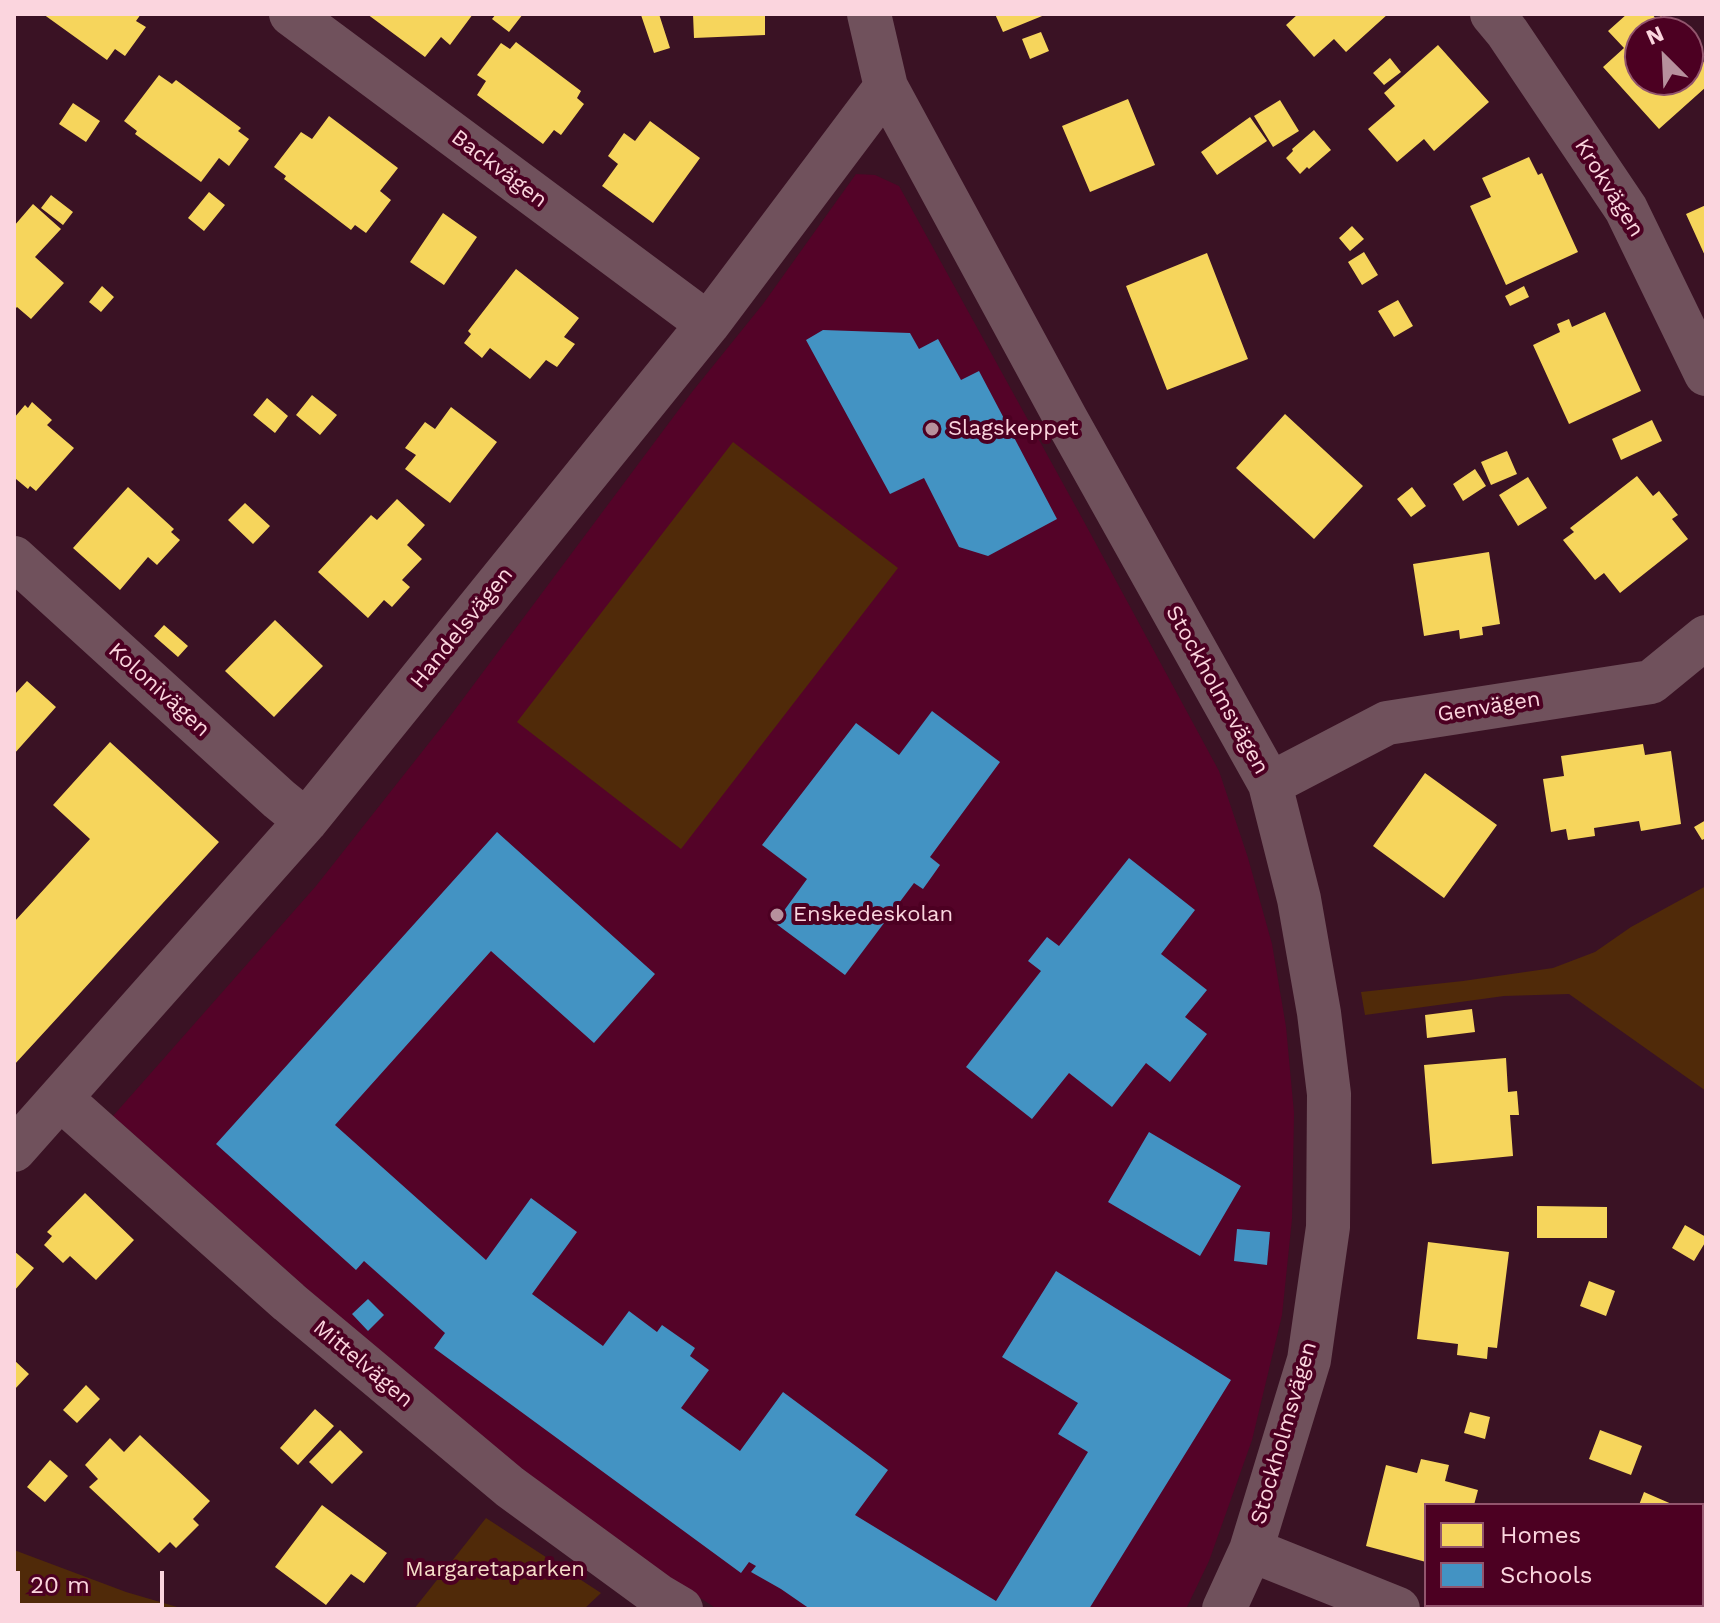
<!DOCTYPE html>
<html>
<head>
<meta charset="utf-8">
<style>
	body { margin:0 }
	#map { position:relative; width:1720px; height:1623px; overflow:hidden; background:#3a1224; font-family:"Work Sans",sans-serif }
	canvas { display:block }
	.frame { position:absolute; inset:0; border:16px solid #fbd5de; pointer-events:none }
	.legend { position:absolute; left:1424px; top:1503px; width:280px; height:104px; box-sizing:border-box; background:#4c0022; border:2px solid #92556d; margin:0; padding:10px 14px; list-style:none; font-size:24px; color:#fbd5de }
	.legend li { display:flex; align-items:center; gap:16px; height:40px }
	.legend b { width:40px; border:2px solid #92556d }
	.north { position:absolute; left:1624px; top:16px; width:80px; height:80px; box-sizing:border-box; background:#4c0022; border:2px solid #92556d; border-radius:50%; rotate:336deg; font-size:22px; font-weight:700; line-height:32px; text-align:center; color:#fbd5de }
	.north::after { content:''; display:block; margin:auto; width:28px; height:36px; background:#b7919d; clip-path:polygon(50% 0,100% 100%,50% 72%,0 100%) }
	.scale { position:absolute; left:16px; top:1571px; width:148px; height:36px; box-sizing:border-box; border:4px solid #fbd5de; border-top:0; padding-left:10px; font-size:24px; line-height:28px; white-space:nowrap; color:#fbd5de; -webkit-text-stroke:6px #4c0022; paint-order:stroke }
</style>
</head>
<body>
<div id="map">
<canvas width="1720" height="1623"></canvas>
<div class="frame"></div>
<ul class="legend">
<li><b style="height:22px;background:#f6d55c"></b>Homes</li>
<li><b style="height:22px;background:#4393c3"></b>Schools</li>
</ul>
<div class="north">N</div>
<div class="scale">20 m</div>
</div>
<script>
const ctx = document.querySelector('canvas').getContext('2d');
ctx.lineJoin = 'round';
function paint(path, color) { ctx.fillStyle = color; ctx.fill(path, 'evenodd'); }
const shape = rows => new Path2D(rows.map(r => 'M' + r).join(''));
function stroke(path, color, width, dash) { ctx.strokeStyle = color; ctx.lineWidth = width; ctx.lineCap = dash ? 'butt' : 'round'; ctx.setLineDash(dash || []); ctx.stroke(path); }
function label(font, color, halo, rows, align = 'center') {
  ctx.font = font + ' "Work Sans",sans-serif'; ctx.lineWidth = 8; ctx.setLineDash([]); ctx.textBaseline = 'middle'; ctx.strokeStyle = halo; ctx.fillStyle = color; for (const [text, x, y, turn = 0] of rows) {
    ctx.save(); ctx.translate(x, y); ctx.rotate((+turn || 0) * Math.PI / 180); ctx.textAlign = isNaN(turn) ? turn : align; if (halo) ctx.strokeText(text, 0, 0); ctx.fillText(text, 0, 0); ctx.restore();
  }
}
const built = shape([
	[856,174,875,175,899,186,1082,518,1219,771,1248,858,1272,944,1286,1027,1294,1113,1292,1219,1282,1315,1252,1440,1209,1561,1186,1609,717,1609,583,1521,423,1392,113,1116,316,886,448,719,692,392,763,304]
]);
const green = shape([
	[733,442,898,568,681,849,517,722],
	[1706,886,1706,1091,1569,994,1504,996,1365,1015,1361,992,1463,981,1553,968,1595,952,1631,927],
	[486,1518,601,1593,584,1609,414,1609],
	[14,1550,126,1592,184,1609,14,1609]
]);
const homes = shape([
	[43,14,141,14,136,21,146,27,125,56,115,49,107,60],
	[367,14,473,14,450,45,441,37,425,57],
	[496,14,523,14,509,32,492,19],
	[645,14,659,14,670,48,654,53,641,15],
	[693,14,765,14,765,35,694,38],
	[995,14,1047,14,1003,32],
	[1298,14,1388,14,1346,52,1334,39,1314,57,1286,25],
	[1627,14,1652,14,1657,20,1661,16,1677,32,1640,32,1640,80,1688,80,1688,43,1706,65,1706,87,1659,129,1603,67,1624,48,1608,31],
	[1041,32,1049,51,1030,59,1022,39],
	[516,42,581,91,577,98,584,104,561,135,554,130,543,144,477,95,486,81,477,75,501,43,510,49],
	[1438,45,1489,102,1434,151,1424,139,1397,162,1368,129,1395,106,1384,93],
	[1390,58,1401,72,1384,85,1373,73],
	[159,75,172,84,176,80,241,128,238,131,249,139,229,166,219,158,201,182,135,134,137,131,124,121],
	[1128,99,1155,165,1090,192,1062,126],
	[1280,100,1299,131,1273,147,1254,116],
	[73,103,100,121,86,142,59,124],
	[329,116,398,168,380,191,391,200,366,233,355,225,351,230,284,179,286,176,274,167,301,132,312,139],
	[1250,117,1267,141,1217,175,1201,152],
	[650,121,700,158,653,223,602,186,618,164,608,156,624,133,635,141],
	[1314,130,1331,150,1309,169,1307,167,1300,174,1286,158,1293,151,1292,149],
	[1529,157,1538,175,1542,173,1578,252,1506,285,1470,206,1491,197,1482,178],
	[209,192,225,205,204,231,188,218],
	[51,195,73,212,63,225,41,208],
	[33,204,61,229,35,257,64,283,31,319,17,307,14,310,14,226],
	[1706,205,1706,258,1686,214],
	[443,213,477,237,444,285,410,262],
	[1352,226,1364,239,1350,251,1339,238],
	[1364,252,1378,275,1362,285,1348,262],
	[1207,253,1248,359,1167,390,1126,286],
	[516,269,579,318,564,337,575,344,557,367,546,360,530,379,490,348,482,358,464,343,471,334,468,331],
	[102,286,114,297,101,312,89,302],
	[1524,286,1529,297,1510,306,1505,296],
	[1398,300,1413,326,1394,337,1378,311],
	[1605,312,1641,391,1569,424,1533,345,1560,332,1557,324,1569,319,1572,327],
	[312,395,337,415,320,435,296,415],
	[267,398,288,416,275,433,253,415],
	[32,402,52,420,47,425,74,448,36,491,30,486,28,489,16,479,14,482,14,418,25,405,28,408],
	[451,407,497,442,450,503,405,469,416,455,405,448,425,422,435,429],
	[1285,414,1363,486,1314,539,1236,468],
	[1652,420,1662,441,1621,460,1612,439],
	[1507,451,1517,474,1491,485,1481,462],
	[1475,469,1486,486,1463,501,1453,484],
	[1637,476,1653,496,1659,491,1678,515,1672,519,1688,539,1620,593,1604,573,1595,580,1563,540,1574,532,1570,528],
	[1528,477,1547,508,1518,526,1499,495],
	[128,487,174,529,171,532,180,540,157,565,148,557,120,590,73,548],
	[1412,487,1426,506,1411,517,1397,499],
	[397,499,425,525,407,545,422,559,402,580,410,587,392,607,384,600,368,618,318,572,371,515,377,520],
	[245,503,270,526,253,544,228,520],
	[1489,552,1500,624,1482,627,1483,635,1460,639,1459,630,1424,636,1413,564],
	[275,620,323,666,274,717,225,671],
	[164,625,188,646,178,657,154,636],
	[27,681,56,707,14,754,14,695],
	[110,742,219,842,14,1065,14,922,90,839,53,805],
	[1643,744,1645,755,1671,751,1681,824,1641,831,1639,821,1594,828,1595,836,1568,840,1566,829,1551,832,1543,779,1564,776,1561,756],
	[1425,773,1497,825,1444,898,1373,846],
	[1706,820,1706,838,1702,840,1694,827],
	[1472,1009,1475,1032,1427,1038,1425,1015],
	[1506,1058,1508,1092,1517,1091,1519,1115,1510,1115,1513,1156,1432,1164,1424,1065],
	[85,1193,134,1240,96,1280,70,1256,63,1263,44,1245,52,1236,47,1232],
	[1537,1206,1607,1207,1607,1238,1537,1238],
	[1685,1225,1706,1237,1706,1241,1694,1261,1672,1248],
	[1428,1242,1509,1252,1497,1348,1488,1347,1487,1359,1457,1355,1458,1344,1417,1339],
	[14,1251,34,1268,14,1291],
	[1589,1281,1615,1291,1606,1316,1580,1306],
	[14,1360,29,1374,14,1390],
	[86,1385,100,1399,77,1423,63,1410],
	[315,1409,334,1426,298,1465,280,1448],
	[1470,1412,1490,1417,1485,1439,1464,1433],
	[340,1430,363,1452,332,1484,309,1462],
	[1600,1430,1642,1446,1631,1475,1589,1459],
	[140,1435,210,1501,193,1519,199,1525,176,1548,170,1542,159,1553,89,1487,98,1479,85,1465,110,1438,124,1452],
	[1421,1459,1449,1465,1445,1481,1478,1490,1474,1505,1426,1505,1426,1562,1366,1546,1386,1465,1417,1473],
	[50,1460,68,1476,45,1502,27,1487],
	[1644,1492,1674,1505,1639,1505],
	[322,1505,387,1553,364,1583,351,1574,326,1605,275,1567],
	[1629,1605,1676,1605,1674,1609,1639,1609]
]);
const schools = shape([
	[823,330,910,333,919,349,938,339,961,380,979,371,1057,519,988,556,959,547,924,478,890,494,806,340],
	[932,711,1000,762,930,857,940,865,933,875,923,889,914,883,845,975,775,923,807,879,762,845,856,723,899,755],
	[497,832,655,974,594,1043,491,951,335,1125,486,1260,531,1198,577,1232,532,1294,603,1346,629,1311,657,1332,662,1325,695,1348,690,1356,709,1370,681,1408,740,1451,783,1392,888,1470,855,1515,996,1601,1088,1452,1058,1434,1078,1403,1002,1357,1056,1271,1231,1380,1089,1609,810,1609,781,1589,751,1572,756,1566,749,1562,741,1573,434,1348,445,1333,364,1261,356,1270,216,1144],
	[1129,858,1195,910,1161,954,1207,990,1185,1017,1207,1034,1170,1082,1146,1063,1112,1107,1069,1073,1032,1119,966,1067,1041,971,1028,961,1047,937,1059,946],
	[1149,1132,1241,1186,1200,1256,1108,1202],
	[1237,1229,1270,1232,1267,1265,1234,1261],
	[368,1299,384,1315,368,1331,352,1314]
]);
const street = shape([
	[291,14,708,324],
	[869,14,886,87,1066,419,1270,784,1299,899,1319,1013,1329,1094,1328,1227,1309,1360,1251,1550,1224,1609],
	[1492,14,1507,32,1626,209,1706,374],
	[14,558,279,799,306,821],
	[1270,784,1387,723,1651,682,1706,637],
	[61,1099,289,1302,510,1487,659,1596,681,1609],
	[14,1150,306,821,708,324,886,87],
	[1251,1550,1398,1609]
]);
const markers = [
	[932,429,8,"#b7919d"],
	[777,915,8,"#b7919d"]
];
const streetNames = [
	["Backvägen",499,169,37],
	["Krokvägen",1609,188,58],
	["Handelsvägen",462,628,-51],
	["Kolonivägen",159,690,42],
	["Stockholmsvägen",1217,690,61],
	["Genvägen",1489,707,-9],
	["Mittelvägen",363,1364,40],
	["Stockholmsvägen",1284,1433,-74]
];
const poiNames = [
	["Slagskeppet",948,429],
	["Enskedeskolan",793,915]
];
const parkNames = [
	["Margaretaparken",495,1570]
];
paint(built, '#540328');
paint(green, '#502a09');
paint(homes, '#f6d55c');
paint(schools, '#4393c3');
stroke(street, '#70515c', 44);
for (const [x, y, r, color] of markers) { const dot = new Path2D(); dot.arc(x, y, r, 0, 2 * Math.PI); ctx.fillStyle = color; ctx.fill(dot); stroke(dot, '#4c0022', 3); }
label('22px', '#fbd5de', '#4c0022', streetNames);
label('22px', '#fbd5de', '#4c0022', poiNames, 'left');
label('22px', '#f5dcc8', '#4c0022', parkNames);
</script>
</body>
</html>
